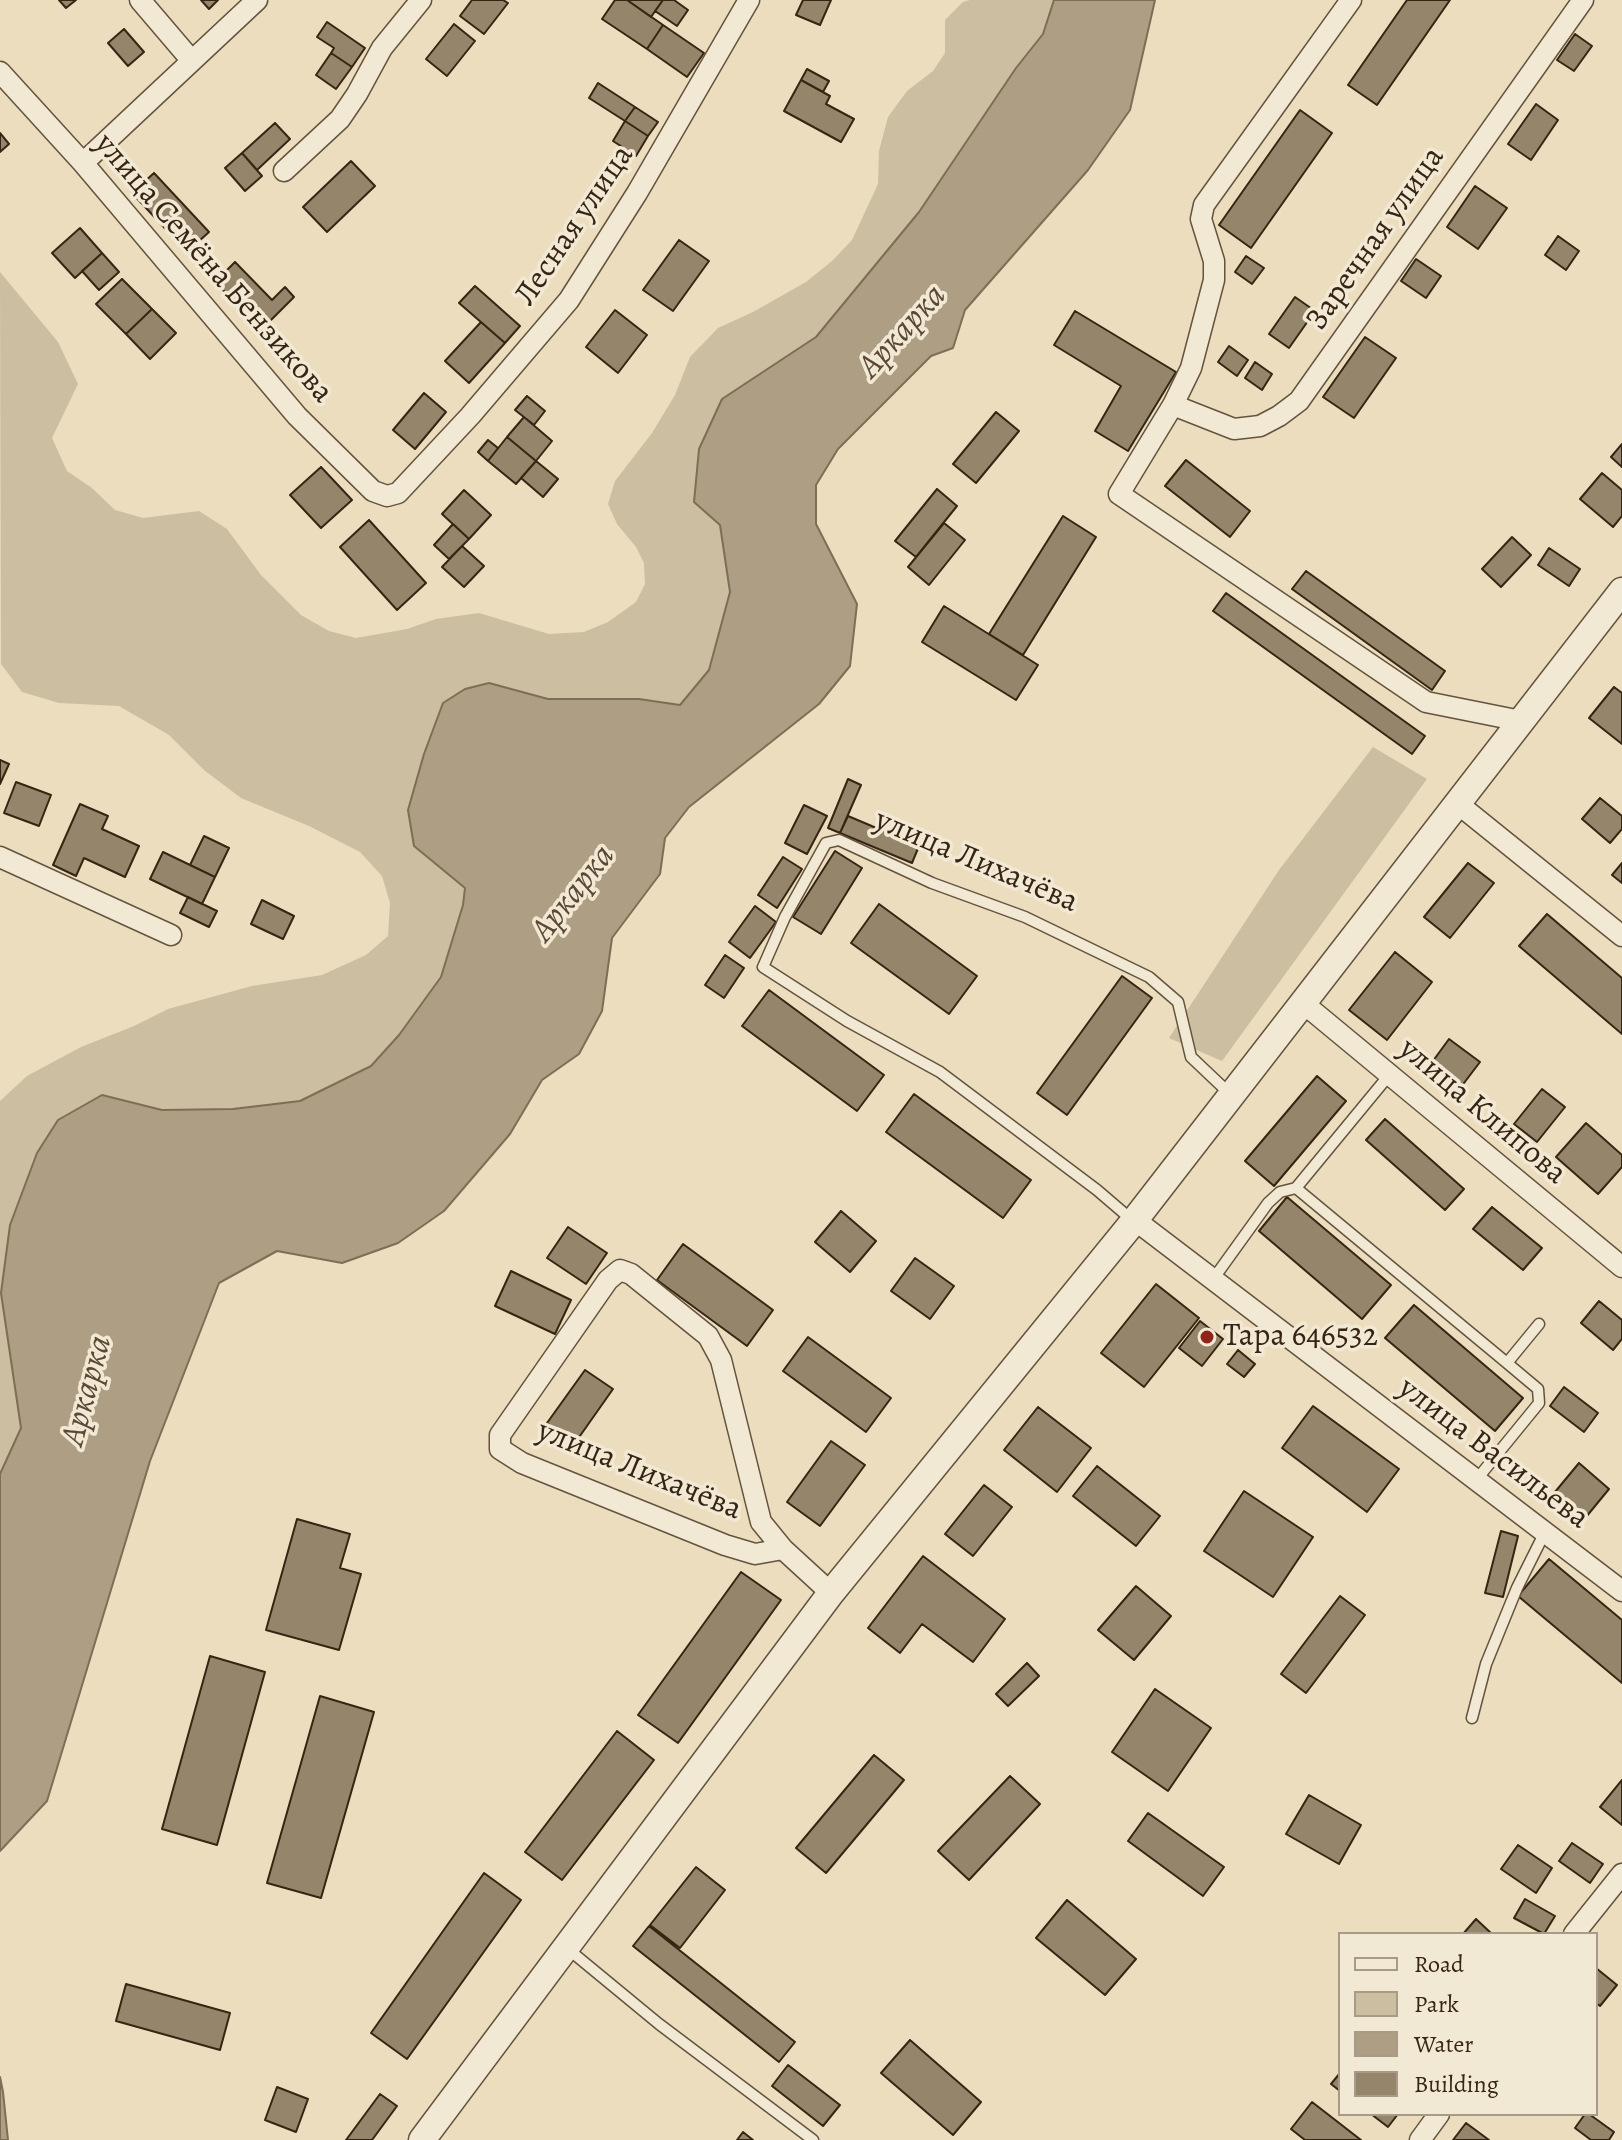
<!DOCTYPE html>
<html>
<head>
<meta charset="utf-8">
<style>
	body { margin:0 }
	#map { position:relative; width:1622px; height:2140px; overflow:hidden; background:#ebddbd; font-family:Alegreya,serif }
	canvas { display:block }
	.legend { position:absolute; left:1338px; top:1932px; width:260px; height:184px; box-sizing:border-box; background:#f2e9d4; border:2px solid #a79b87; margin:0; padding:10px 14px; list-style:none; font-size:24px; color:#372513 }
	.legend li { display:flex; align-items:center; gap:16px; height:40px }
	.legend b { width:40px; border:2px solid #a79b87 }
</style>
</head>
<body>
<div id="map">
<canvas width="1622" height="2140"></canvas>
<ul class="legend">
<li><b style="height:10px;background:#f2e9d4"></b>Road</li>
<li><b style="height:22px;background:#ccbea0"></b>Park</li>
<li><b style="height:22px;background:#ae9e83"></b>Water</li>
<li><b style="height:22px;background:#95856b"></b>Building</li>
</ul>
</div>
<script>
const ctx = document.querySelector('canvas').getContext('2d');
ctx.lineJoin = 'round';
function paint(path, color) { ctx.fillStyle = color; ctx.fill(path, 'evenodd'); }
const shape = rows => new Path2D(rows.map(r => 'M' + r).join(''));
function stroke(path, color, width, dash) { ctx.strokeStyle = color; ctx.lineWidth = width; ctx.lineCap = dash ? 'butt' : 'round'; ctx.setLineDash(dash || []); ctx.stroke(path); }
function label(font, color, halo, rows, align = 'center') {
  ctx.font = font + ' Alegreya,serif'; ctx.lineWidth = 7; ctx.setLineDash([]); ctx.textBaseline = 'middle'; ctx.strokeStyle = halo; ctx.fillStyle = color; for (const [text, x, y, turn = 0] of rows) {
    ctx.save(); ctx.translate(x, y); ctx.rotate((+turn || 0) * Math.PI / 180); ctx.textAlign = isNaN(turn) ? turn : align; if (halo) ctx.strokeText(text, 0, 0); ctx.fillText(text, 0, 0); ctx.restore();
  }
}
const green = shape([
	[970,0,1054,0,1043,34,1016,68,919,212,816,337,722,399,720,525,730,592,709,670,680,705,639,699,548,699,489,683,443,703,424,754,408,810,414,846,465,888,463,905,441,977,399,1035,371,1066,301,1101,233,1109,162,1110,103,1095,37,1153,10,1225,1,1293,21,1428,0,1474,0,1101,27,1076,81,1047,134,1026,168,1009,252,986,322,975,366,955,388,936,390,903,382,876,360,852,309,826,241,798,204,770,169,735,119,706,59,703,22,692,1,664,0,272,58,342,78,384,52,438,67,471,92,488,115,510,143,518,199,511,227,529,261,575,301,615,329,631,356,638,407,629,436,619,479,613,549,634,584,632,608,622,636,602,645,584,644,563,636,547,617,524,608,504,615,481,652,433,675,395,690,357,718,328,753,312,806,282,832,261,852,240,878,184,879,151,888,117,907,91,933,71,945,53,945,20,963,2],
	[1373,747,1427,779,1222,1061,1169,1038,1279,870]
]);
const water = shape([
	[1054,0,1155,0,1130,110,1088,170,965,310,953,348,931,356,838,449,816,485,816,524,857,604,850,666,819,704,689,807,665,838,660,874,612,938,602,1011,579,1054,542,1080,510,1134,444,1211,398,1243,342,1263,277,1251,219,1283,150,1461,47,1801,0,1851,0,1474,21,1428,1,1293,10,1225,37,1153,58,1120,102,1095,162,1110,233,1109,300,1101,371,1066,399,1035,441,977,463,905,465,888,414,846,408,810,424,754,443,703,465,689,489,683,548,699,639,699,680,705,709,670,730,592,720,525,694,502,699,449,722,399,816,337,919,212,1016,68,1043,34,1054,0],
	[0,2077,3,2092,8,2140,0,2140,0,2077]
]);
const building = shape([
	[59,0,76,0,66,8,59,0],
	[201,0,218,0,209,9,201,0],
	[472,0,503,0,508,3,484,34,460,16,472,0],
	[615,0,627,0,663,25,647,49,602,19,615,0],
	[627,0,663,0,651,17,627,0],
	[663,0,674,0,688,10,677,26,655,11,663,0],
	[803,0,831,0,820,25,796,15,803,0],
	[1407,0,1450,0,1377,105,1348,85,1407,0],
	[327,22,365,48,352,67,331,53,334,48,317,37,327,22],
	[454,24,475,41,447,76,426,59,454,24],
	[663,25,704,53,687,77,647,49,663,25],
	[124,29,144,52,128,66,108,43,124,29],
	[1575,34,1592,46,1574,71,1557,60,1575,34],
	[331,53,352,67,336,89,316,75,331,53],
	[807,69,829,81,823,92,801,80,807,69],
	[801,80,830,96,826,104,854,119,841,142,784,111,801,80],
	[598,83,635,107,625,121,589,98,598,83],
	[1536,104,1558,120,1531,160,1508,144,1536,104],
	[635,107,658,122,648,136,625,121,635,107],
	[1300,110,1332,133,1251,248,1219,225,1300,110],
	[625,121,648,136,636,156,613,141,625,121],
	[275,123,290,139,257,170,242,153,275,123],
	[0,133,9,144,0,152,0,133],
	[242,153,262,176,245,191,225,168,242,153],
	[351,161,375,186,327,232,303,207,351,161],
	[154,173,209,232,187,252,132,193,154,173],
	[1475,186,1507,208,1478,249,1447,227,1475,186],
	[80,228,102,253,75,278,52,253,80,228],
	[1558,236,1579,251,1566,270,1545,255,1558,236],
	[679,240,709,261,673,311,643,290,679,240],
	[102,253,119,272,99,290,82,271,102,253],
	[1246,256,1264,268,1252,284,1235,272,1246,256],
	[1416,259,1441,276,1426,298,1401,281,1416,259],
	[235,262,272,300,285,287,294,297,262,329,215,282,235,262],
	[122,279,152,309,126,334,96,304,122,279],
	[475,286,520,326,505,343,459,303,475,286],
	[1295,297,1315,311,1289,348,1269,334,1295,297],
	[152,309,176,333,150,359,126,334,152,309],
	[615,310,647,335,618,373,586,347,615,310],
	[1075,311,1176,372,1128,451,1095,431,1121,386,1054,345,1075,311],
	[481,322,505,343,469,383,445,361,481,322],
	[1365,337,1396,358,1354,418,1323,397,1365,337],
	[1229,346,1248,360,1237,376,1218,362,1229,346],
	[1255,362,1272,374,1262,390,1245,378,1255,362],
	[424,393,446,412,415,449,393,430,424,393],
	[527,396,545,411,534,425,515,410,527,396],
	[996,412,1019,431,976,483,953,464,996,412],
	[524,417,552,441,536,461,507,437,524,417],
	[507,437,536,461,516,484,488,461,507,437],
	[488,440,498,448,488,461,478,452,488,440],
	[1622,444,1622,467,1611,457,1622,444],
	[1186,460,1250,511,1230,537,1165,486,1186,460],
	[536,461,558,479,543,497,521,478,536,461],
	[321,467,352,500,321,528,290,495,321,467],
	[1602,473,1622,490,1622,516,1613,527,1580,499,1602,473],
	[937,489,957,506,916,557,895,541,937,489],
	[464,490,491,515,469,539,442,514,464,490],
	[1063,516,1096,537,1023,655,989,634,1063,516],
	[369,520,426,583,397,610,340,547,369,520],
	[944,523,965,540,929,585,908,567,944,523],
	[453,524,469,539,449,559,434,545,453,524],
	[1512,537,1531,555,1501,587,1482,569,1512,537],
	[462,546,484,566,464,587,442,567,462,546],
	[1549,548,1580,569,1569,586,1538,565,1549,548],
	[1306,571,1445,671,1432,690,1292,589,1306,571],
	[1226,593,1425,736,1412,754,1213,611,1226,593],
	[944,606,1038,665,1016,700,922,642,944,606],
	[1614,687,1622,693,1622,744,1589,718,1614,687],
	[0,760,9,764,0,784,0,760],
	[848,779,861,785,840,833,828,828,848,779],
	[16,782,51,795,39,826,4,813,16,782],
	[1600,798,1622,816,1622,829,1610,843,1582,819,1600,798],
	[80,804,108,816,102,829,139,846,125,877,84,858,76,876,53,865,80,804],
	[804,805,827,816,807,854,785,843,804,805],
	[848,816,919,846,912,863,840,833,848,816],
	[204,836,229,848,215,877,190,865,204,836],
	[835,851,862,868,821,934,793,917,835,851],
	[163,852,215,877,202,904,150,879,163,852],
	[783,857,802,869,777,908,758,895,783,857],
	[1468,863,1494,883,1450,938,1424,917,1468,863],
	[1622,863,1622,883,1612,875,1622,863],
	[188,897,217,911,209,927,180,913,188,897],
	[262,900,294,916,283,939,251,924,262,900],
	[879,904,977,976,949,1014,851,943,879,904],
	[755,906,776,922,750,958,729,942,755,906],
	[1547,914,1622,978,1622,1034,1519,946,1547,914],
	[1395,952,1432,982,1387,1040,1349,1010,1395,952],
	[725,955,744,968,724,998,705,985,725,955],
	[1122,976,1152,998,1067,1115,1037,1093,1122,976],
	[769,990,884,1075,857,1111,742,1026,769,990],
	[1449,1039,1480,1062,1461,1087,1430,1065,1449,1039],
	[1317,1076,1346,1101,1274,1186,1245,1161,1317,1076],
	[1542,1089,1565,1107,1537,1142,1514,1124,1542,1089],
	[914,1094,1031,1180,1003,1218,886,1132,914,1094],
	[1385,1119,1464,1189,1445,1210,1366,1140,1385,1119],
	[1586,1123,1622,1155,1622,1167,1598,1194,1556,1157,1586,1123],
	[1287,1197,1391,1285,1362,1319,1259,1231,1287,1197],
	[1492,1207,1542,1248,1523,1270,1473,1229,1492,1207],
	[841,1211,876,1241,850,1272,815,1242,841,1211],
	[568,1227,607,1253,586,1284,547,1258,568,1227],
	[683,1244,773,1310,747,1346,657,1280,683,1244],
	[915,1258,954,1286,930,1319,891,1291,915,1258],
	[511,1271,571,1300,555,1334,495,1306,511,1271],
	[1156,1284,1199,1318,1144,1387,1101,1353,1156,1284],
	[1599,1301,1622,1320,1622,1339,1613,1350,1581,1323,1599,1301],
	[1414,1305,1523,1398,1495,1431,1385,1338,1414,1305],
	[1200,1321,1223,1339,1202,1366,1179,1348,1200,1321],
	[808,1337,891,1398,866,1432,783,1371,808,1337],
	[1238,1350,1255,1364,1244,1377,1227,1364,1238,1350],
	[585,1370,613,1389,575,1443,547,1423,585,1370],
	[1564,1387,1598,1413,1584,1432,1550,1406,1564,1387],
	[1313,1406,1399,1469,1367,1512,1282,1448,1313,1406],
	[1038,1407,1091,1448,1057,1492,1004,1450,1038,1407],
	[831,1441,865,1465,820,1526,787,1502,831,1441],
	[1579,1463,1609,1489,1586,1517,1555,1492,1579,1463],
	[1097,1466,1160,1516,1136,1546,1073,1496,1097,1466],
	[984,1485,1012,1507,973,1556,945,1534,984,1485],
	[1244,1491,1313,1537,1273,1597,1204,1551,1244,1491],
	[297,1519,350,1534,340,1568,361,1574,339,1650,266,1630,297,1519],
	[1501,1531,1518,1536,1503,1597,1485,1593,1501,1531],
	[923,1556,1005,1619,973,1662,922,1624,900,1653,868,1628,923,1556],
	[1549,1559,1622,1620,1622,1683,1518,1596,1549,1559],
	[741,1572,781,1600,678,1743,638,1715,741,1572],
	[1136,1586,1171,1616,1134,1660,1098,1630,1136,1586],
	[1340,1596,1365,1615,1306,1693,1281,1674,1340,1596],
	[210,1656,265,1672,217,1845,162,1829,210,1656],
	[1027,1663,1039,1676,1008,1706,996,1694,1027,1663],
	[1155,1689,1211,1728,1168,1791,1112,1752,1155,1689],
	[320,1696,374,1712,321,1898,267,1883,320,1696],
	[617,1731,654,1760,562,1880,525,1852,617,1731],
	[874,1755,904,1780,826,1873,796,1848,874,1755],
	[1010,1776,1040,1804,969,1880,938,1851,1010,1776],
	[1622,1780,1622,1825,1600,1807,1622,1780],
	[1309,1795,1361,1825,1339,1864,1286,1834,1309,1795],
	[1148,1813,1224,1867,1203,1896,1128,1841,1148,1813],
	[1572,1843,1603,1864,1590,1883,1559,1861,1572,1843],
	[1518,1845,1552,1868,1536,1893,1501,1869,1518,1845],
	[696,1867,725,1890,680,1948,650,1925,696,1867],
	[484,1873,521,1900,407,2059,371,2033,484,1873],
	[1525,1899,1555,1916,1544,1934,1514,1918,1525,1899],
	[1067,1900,1136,1959,1105,1995,1036,1938,1067,1900],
	[1476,1919,1492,1934,1463,1934,1476,1919],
	[649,1926,795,2042,779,2062,633,1946,649,1926],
	[1596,1968,1617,1985,1600,2006,1596,2003,1596,1968],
	[126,1984,230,2013,220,2050,116,2021,126,1984],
	[910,2040,981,2102,953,2135,881,2073,910,2040],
	[788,2065,840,2105,823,2126,772,2086,788,2065],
	[1340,2073,1340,2091,1331,2084,1340,2073],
	[277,2087,308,2099,296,2132,265,2120,277,2087],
	[380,2094,397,2106,372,2140,346,2140,380,2094],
	[1312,2102,1361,2140,1305,2140,1291,2129,1312,2102],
	[1371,2114,1398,2114,1388,2127,1371,2114],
	[1585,2114,1589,2114,1614,2132,1609,2140,1591,2140,1575,2128,1585,2114],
	[1466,2123,1489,2140,1453,2140,1466,2123],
	[743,2132,753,2140,737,2140,743,2132]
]);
const service = shape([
	[1296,1188,1390,1074],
	[1132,1220,1097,1190,940,1072,847,1021,763,967,785,917,826,843,839,840,932,883,1025,917,1149,977,1178,1002,1191,1057,1229,1093],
	[1214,1278,1268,1203,1280,1192,1296,1188,1507,1363,1539,1324],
	[1477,1479,1539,1403,1538,1389,1507,1363],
	[1472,1718,1486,1664,1517,1588,1545,1532],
	[568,1949,659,2024,813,2140]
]);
const minor = shape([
	[140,0,192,61],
	[1351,0,1204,205,1201,219,1214,261,1214,280,1191,368,1173,405,1119,494,1426,702,1521,721],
	[0,72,83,163,297,416,373,491,387,496,398,493,470,416,569,300,637,193,749,0],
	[83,163,257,0],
	[284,171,340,119,357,94,382,48,421,0],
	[1173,405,1234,429,1260,426,1279,416,1299,401,1583,0],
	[1457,803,1622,936],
	[0,857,171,935],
	[1303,1003,1622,1267],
	[1135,1220,1622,1591],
	[783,1549,755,1554,725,1545,522,1463,500,1449,500,1435,608,1280,620,1270,631,1274,708,1336,721,1360,761,1522,783,1549,831,1593],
	[1574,1934,1622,1874],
	[1420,2140,1439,2114]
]);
const tertiary = shape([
	[422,2140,831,1593,1134,1221,1622,591]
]);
const markers = [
	[1207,1337,8,"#8f2418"]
];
const streetNames = [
	["Лесная улица",575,226,-56],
	["Заречная улица",1376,239,-55],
	["улица Семёна Бензикова",213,269,49],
	["улица Лихачёва",976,862,23],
	["улица Клипова",1482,1112,40],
	["улица Васильева",1493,1454,37],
	["улица Лихачёва",639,1471,22]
];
const poiNames = [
	["Тара 646532",1223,1337]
];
const waterNames = [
	["Аркарка",903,332,-48],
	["Аркарка",574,894,-52],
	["Аркарка",88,1391,-75]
];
paint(green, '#ccbea0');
paint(water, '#ae9e83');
stroke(water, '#7e6e56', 2);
paint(building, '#95856b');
stroke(building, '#372513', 2);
stroke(service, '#64533e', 13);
stroke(minor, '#64533e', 23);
stroke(tertiary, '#64533e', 29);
stroke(service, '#f2e9d4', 10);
stroke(minor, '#f2e9d4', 20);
stroke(tertiary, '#f2e9d4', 26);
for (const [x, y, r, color] of markers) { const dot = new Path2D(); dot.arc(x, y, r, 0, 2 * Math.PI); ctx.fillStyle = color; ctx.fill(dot); stroke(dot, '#f2e9d4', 3); }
label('32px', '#372513', '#f2e9d4', streetNames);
label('32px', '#372513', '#f2e9d4', poiNames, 'left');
label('italic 34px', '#5b4935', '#f2e9d4', waterNames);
</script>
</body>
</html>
